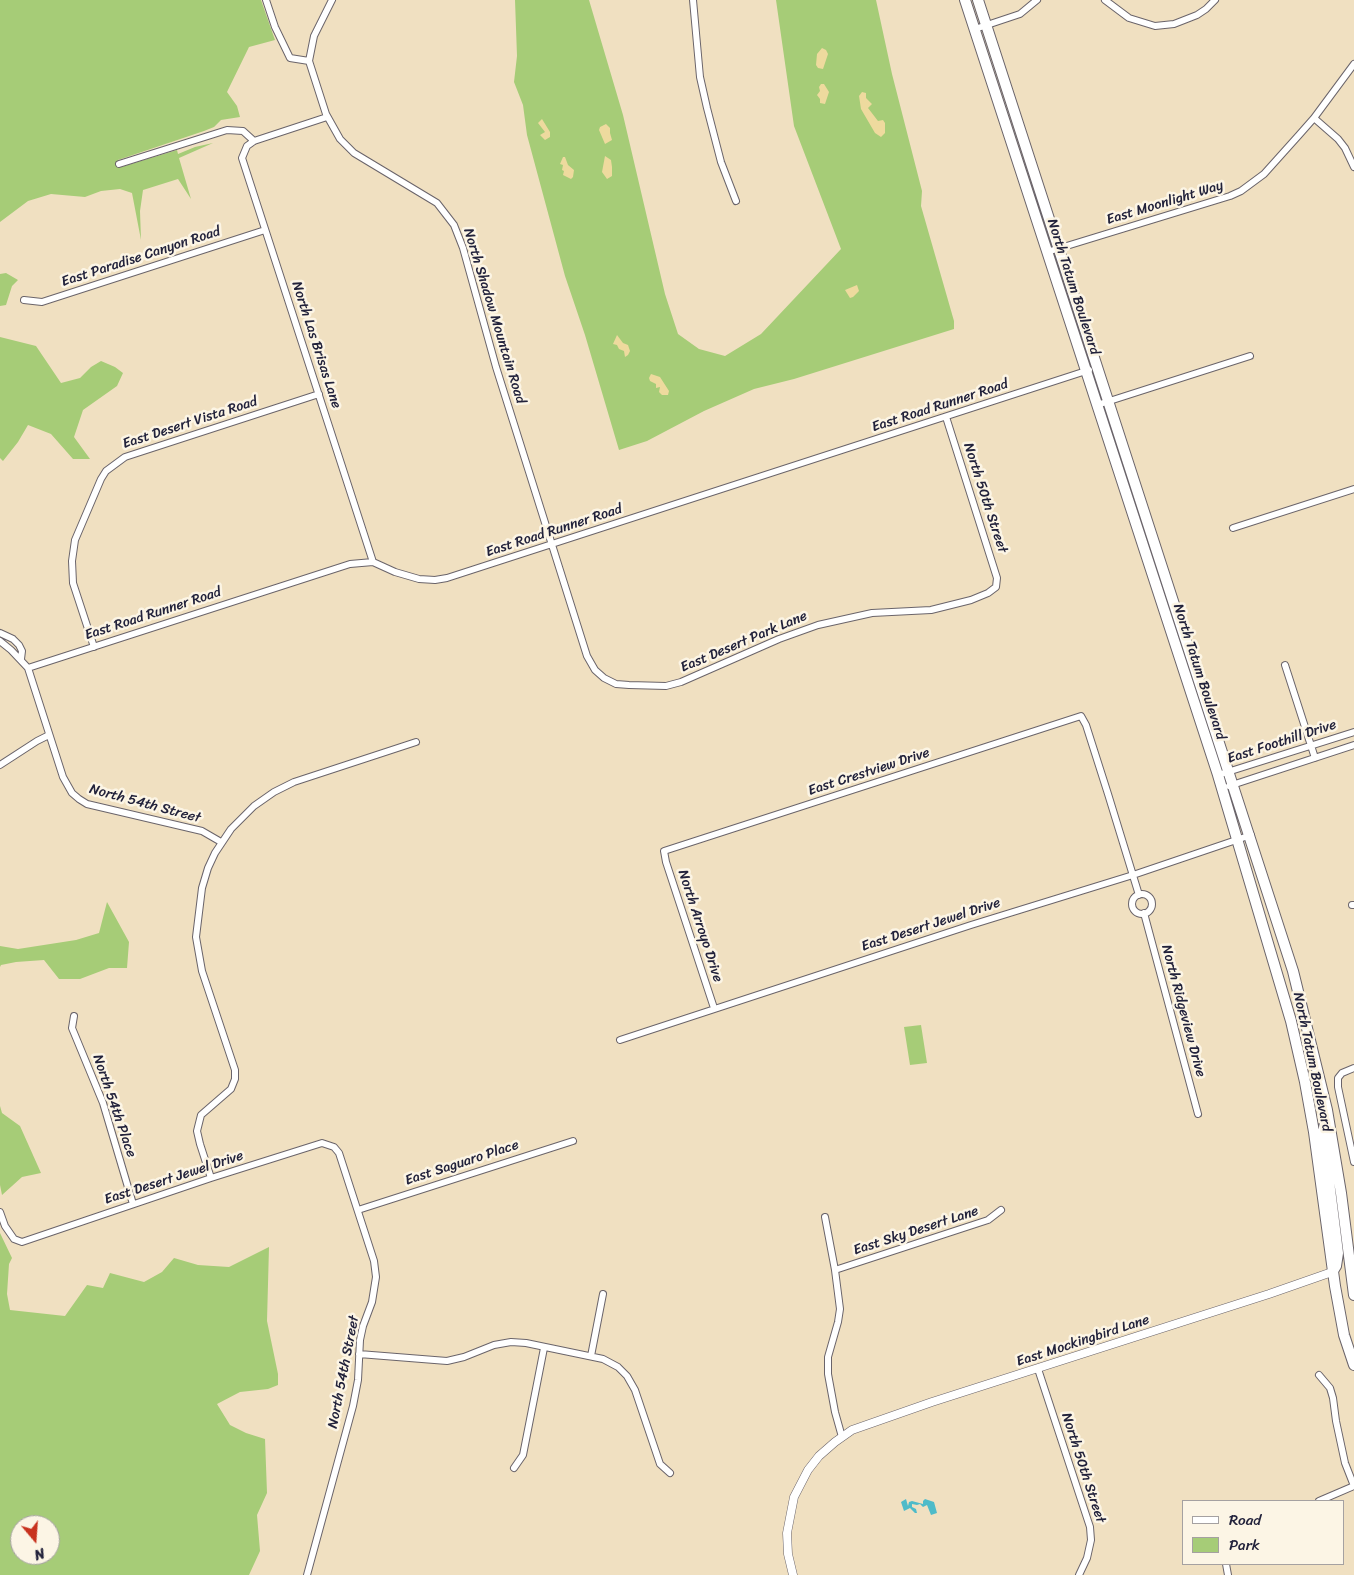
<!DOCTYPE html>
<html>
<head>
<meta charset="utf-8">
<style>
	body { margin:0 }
	#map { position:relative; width:1354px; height:1575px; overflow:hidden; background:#f0e0c1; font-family:Sriracha,sans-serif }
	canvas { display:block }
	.legend { position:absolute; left:1182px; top:1500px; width:162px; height:65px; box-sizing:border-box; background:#fcf5e5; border:1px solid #a5a1a1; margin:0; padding:6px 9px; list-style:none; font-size:15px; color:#22223b }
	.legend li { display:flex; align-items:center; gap:10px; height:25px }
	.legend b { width:25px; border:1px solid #a5a1a1 }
	.north { position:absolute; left:10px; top:1515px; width:50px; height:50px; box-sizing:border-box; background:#fcf5e5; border:1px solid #a5a1a1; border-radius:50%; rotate:162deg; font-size:14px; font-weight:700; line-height:20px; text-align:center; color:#22223b }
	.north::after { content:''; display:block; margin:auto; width:18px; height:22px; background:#c8321e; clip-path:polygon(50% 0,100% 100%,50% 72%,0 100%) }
</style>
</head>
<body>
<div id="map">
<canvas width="1354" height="1575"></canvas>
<ul class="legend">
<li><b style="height:6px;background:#fff"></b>Road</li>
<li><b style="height:14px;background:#a6cc77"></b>Park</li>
</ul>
<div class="north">N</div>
</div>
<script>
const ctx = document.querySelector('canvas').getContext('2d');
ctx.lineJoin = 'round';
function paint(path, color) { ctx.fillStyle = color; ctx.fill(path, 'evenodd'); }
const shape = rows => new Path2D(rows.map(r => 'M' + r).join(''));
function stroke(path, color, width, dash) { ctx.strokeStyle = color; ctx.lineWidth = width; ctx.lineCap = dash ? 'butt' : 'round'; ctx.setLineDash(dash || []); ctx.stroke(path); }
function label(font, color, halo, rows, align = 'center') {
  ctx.font = font + ' Sriracha,sans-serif'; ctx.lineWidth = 5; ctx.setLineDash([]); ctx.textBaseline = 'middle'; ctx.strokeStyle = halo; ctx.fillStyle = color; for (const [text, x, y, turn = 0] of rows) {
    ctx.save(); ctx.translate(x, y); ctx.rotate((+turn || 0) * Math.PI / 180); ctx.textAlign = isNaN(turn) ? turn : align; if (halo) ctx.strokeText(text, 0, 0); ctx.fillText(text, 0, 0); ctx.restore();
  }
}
const green = shape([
	[0,0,261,0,275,40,249,47,227,92,237,106,240,117,221,120,214,127,204,131,118,160,121,167,177,150,178,154,195,147,213,143,179,158,191,199,178,179,143,190,140,211,141,240,132,193,120,189,101,191,85,197,51,194,28,201,0,222],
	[515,0,589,0,623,115,665,294,678,334,699,349,725,356,761,334,841,249,794,126,776,0,876,0,892,74,922,191,921,206,954,321,954,329,794,379,754,389,704,411,647,441,619,450,585,335,565,276,527,135,523,105,514,82,517,56],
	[6,273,18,280,12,286,6,305,0,306,0,274],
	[0,337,36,346,61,383,80,378,91,367,101,361,115,367,123,373,117,386,83,410,74,437,90,459,73,459,51,434,28,425,18,442,3,461,0,458],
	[107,902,129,942,127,968,109,968,80,979,59,979,44,960,16,962,1,965,0,967,0,946,18,949,76,940,99,933],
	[921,1025,927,1063,910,1065,904,1027],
	[0,1106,2,1113,20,1126,41,1173,22,1177,2,1195,0,1185],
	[0,1233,12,1258,9,1264,7,1294,10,1310,65,1316,87,1285,103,1288,110,1273,144,1282,162,1272,174,1258,198,1265,229,1267,269,1247,267,1321,278,1374,278,1385,268,1389,240,1392,217,1404,230,1425,246,1433,265,1439,267,1493,257,1515,260,1551,249,1575,0,1575],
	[20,1525,50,1525,50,1555,20,1555]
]);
const sand = shape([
	[822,48,826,50,828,54,823,69,818,68,816,65,817,54],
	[821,84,824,84,829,92,825,104,820,103,820,99,817,95,820,91,819,87],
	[862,92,866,93,866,98,872,104,868,108,878,121,883,120,885,123,885,133,881,137,875,133,861,109,859,96],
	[542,119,550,132,550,137,545,140,540,135,545,132,538,123],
	[606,124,610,128,610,133,612,140,605,144,599,130,600,127],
	[605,156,611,160,612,167,612,176,607,179,602,172],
	[563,157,565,157,568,165,574,170,573,177,571,179,563,175,564,171,562,170,563,165,560,164],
	[857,285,859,291,853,297,850,298,845,290],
	[617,335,623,343,628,345,630,351,628,355,625,357,624,351,619,349,617,345,613,344],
	[651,374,660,377,669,391,668,395,662,395,659,392,660,387,656,388,656,384,650,381,649,378]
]);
const water = shape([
	[906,1499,908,1506,909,1502,912,1501,923,1504,923,1501,925,1499,934,1502,937,1513,931,1515,927,1505,923,1507,920,1504,917,1505,912,1504,912,1507,916,1509,917,1513,915,1513,910,1508,904,1511,901,1502]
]);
const minor = shape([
	[266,0,275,27,290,58,309,61],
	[332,0,314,36,309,61,326,114,340,139,354,153,437,203,454,225,463,248,496,367,587,656,595,670,604,678,616,684,629,685,666,686,681,682,779,639,818,625,872,613,931,610,971,600,988,593,996,587,997,578,946,417],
	[693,0,700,77,707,108,721,162,736,201],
	[1105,0,1129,18,1155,26,1174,24,1197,15,1206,9,1215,0],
	[975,29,1020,14,1037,0],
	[327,117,254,141,247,146,242,158,373,562],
	[1314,118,1338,139,1345,148,1354,167],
	[119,164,227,130,243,131,254,141],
	[1047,252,1230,196,1241,191,1264,174,1299,135,1314,118,1354,64],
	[24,300,42,302,265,230],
	[1097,405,1250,356],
	[1233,528,1354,489],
	[0,633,13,639,19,645,22,651,21,659],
	[0,641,11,650,28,668,63,777,72,793,79,799,87,804,202,831,221,842],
	[94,647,73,583,72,561,75,540,101,479,106,471,125,457,319,394],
	[1285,665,1315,758],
	[28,668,350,564,373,562,395,572,419,579,435,580,447,578,1089,370],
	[0,765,37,741,49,735],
	[1218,775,1354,732],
	[1229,786,1354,745],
	'1132 904a10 10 0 1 1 20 0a10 10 0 1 1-20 0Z',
	[1352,905,1354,905],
	[1144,913,1198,1114],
	[714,1008,666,862,664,851,1081,716,1086,725,1108,794,1139,895],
	[74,1016,72,1028,103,1103,133,1204],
	[620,1040,971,925,1133,875,1251,835],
	[1354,1068,1342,1073,1338,1078,1338,1087,1354,1162],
	[211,1178,200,1144,197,1131,201,1115,231,1089,235,1079,235,1070,202,971,196,937,202,888,208,868,215,853,231,829,254,806,274,792,294,782,416,742],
	[358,1210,573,1141],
	[0,1212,5,1226,14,1239,22,1242,211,1178,322,1143,334,1147,339,1153,374,1261,376,1277,372,1302,363,1326,360,1340,358,1380,353,1406,307,1575],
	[825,1217,835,1270,840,1309,838,1322,828,1357,828,1374,835,1412,842,1437],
	[835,1270,988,1220,1001,1210],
	[359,1354,447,1361,464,1357,494,1345,511,1342,526,1343,603,1359,618,1367,627,1376,635,1390,660,1464,670,1473],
	[591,1356,603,1294],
	[1038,1369,1090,1527,1091,1540,1087,1558,1079,1575],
	[1319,1375,1330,1388,1333,1398,1336,1421,1345,1463,1354,1486],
	[514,1468,523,1455,544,1348],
	[1319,1501,1354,1486],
	[1226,1564,1228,1575]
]);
const tertiary = shape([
	[793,1575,788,1554,787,1533,794,1497,808,1470,819,1456,835,1442,852,1430,932,1402,1269,1294,1332,1272]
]);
const primary = shape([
	[965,0,1218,775,1291,1021,1305,1082,1314,1132,1335,1286,1344,1335,1354,1365],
	[978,0,1293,971,1327,1110,1341,1193,1354,1295],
	[1326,1118,1323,1133,1338,1253,1336,1266,1333,1271]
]);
const streetNames = [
	["East Moonlight Way",1165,203,-17],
	["East Paradise Canyon Road",141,257,-18],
	["North Tatum Boulevard",1073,287,72],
	["North Shadow Mountain Road",494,316,73],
	["North Las Brisas Lane",316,345,72],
	["East Road Runner Road",940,406,-18],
	["East Desert Vista Road",190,423,-18],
	["North 50th Street",985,498,72],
	["East Road Runner Road",554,531,-18],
	["East Road Runner Road",153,614,-18],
	["East Desert Park Lane",744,642,-23],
	["North Tatum Boulevard",1199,672,72],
	["East Foothill Drive",1282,742,-18],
	["East Crestview Drive",869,772,-18],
	["North 54th Street",145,804,15],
	["East Desert Jewel Drive",931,925,-18],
	["North Arroyo Drive",700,926,72],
	["North Ridgeview Drive",1183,1011,75],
	["North Tatum Boulevard",1312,1062,78],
	["North 54th Place",114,1106,71],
	["East Saguaro Place",462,1163,-18],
	["East Desert Jewel Drive",174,1178,-18],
	["East Sky Desert Lane",916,1231,-18],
	["East Mockingbird Lane",1083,1341,-18],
	["North 54th Street",344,1372,-79],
	["North 50th Street",1083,1468,72]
];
paint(green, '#a6cc77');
paint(sand, '#eeda9e');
paint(water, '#4ebbc9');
stroke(minor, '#6a646a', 8);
stroke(tertiary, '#6a646a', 9);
stroke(primary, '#6a646a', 12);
stroke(minor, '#fff', 6);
stroke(tertiary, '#fff', 8);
stroke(primary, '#fff', 10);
label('14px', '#22223b', '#fcf5e5', streetNames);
</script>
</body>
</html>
